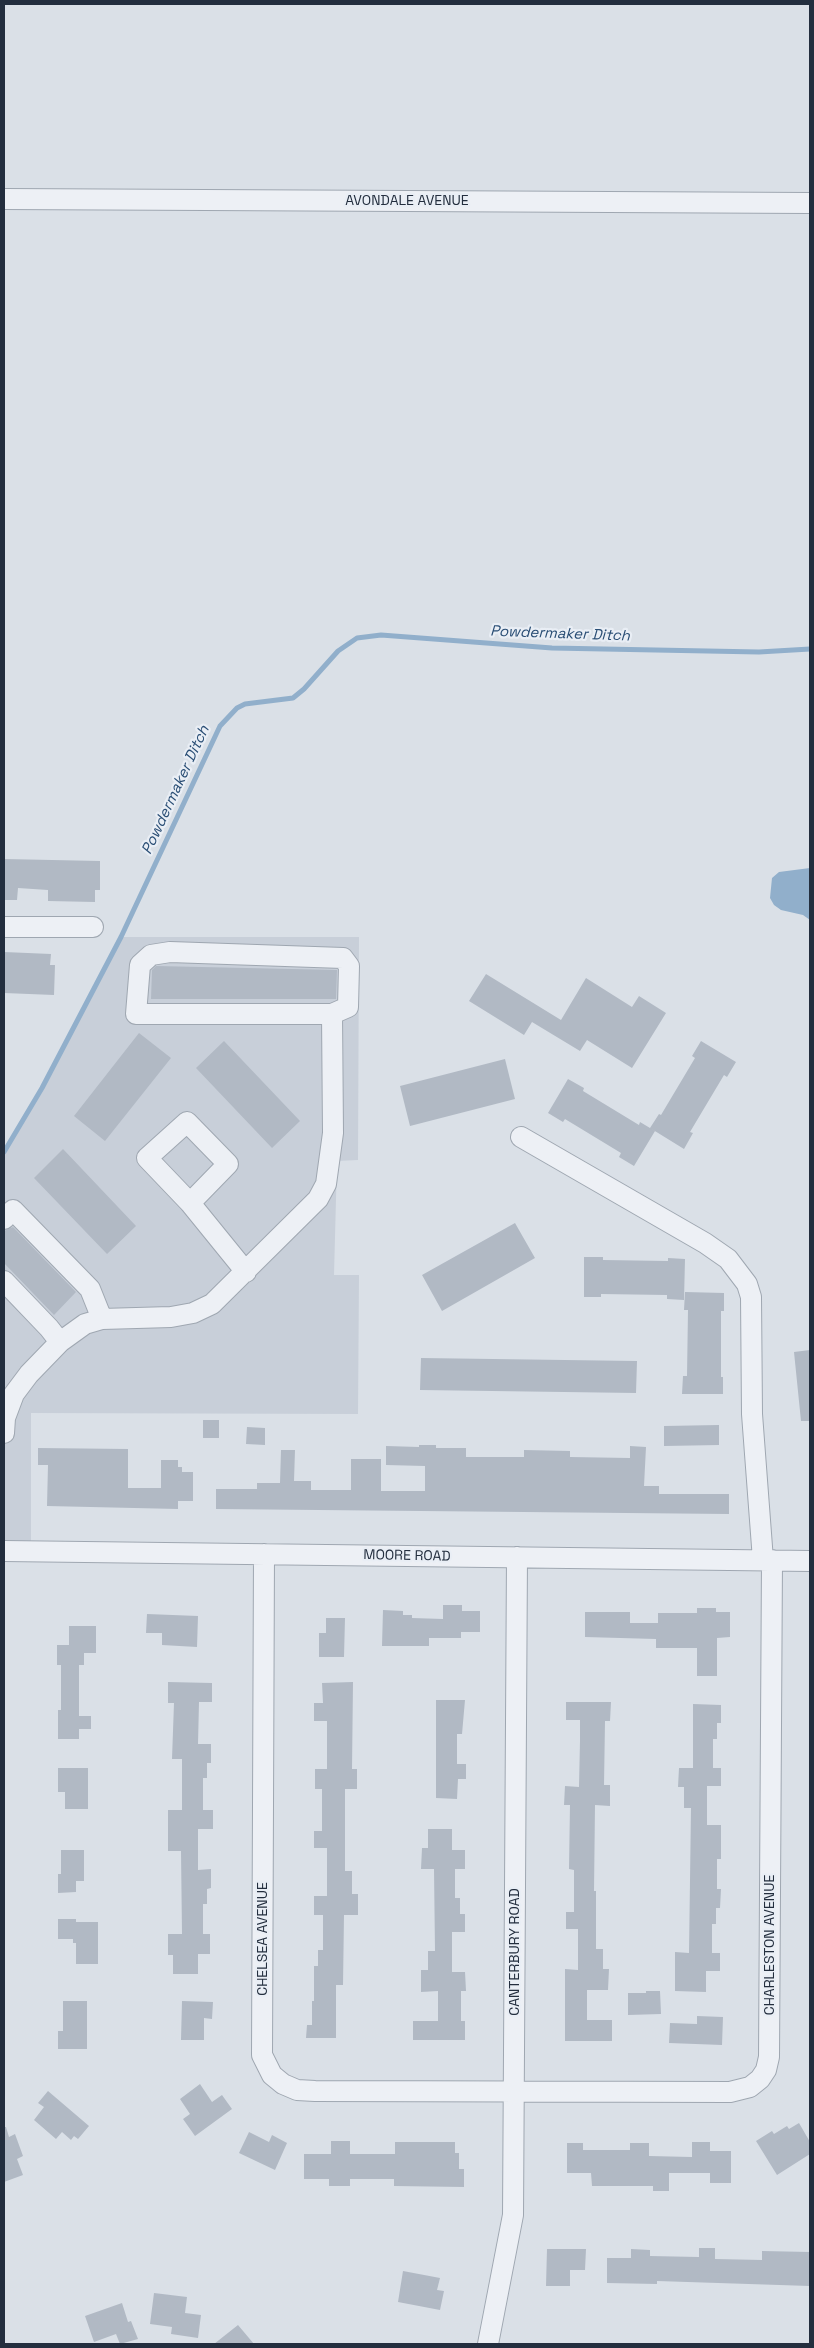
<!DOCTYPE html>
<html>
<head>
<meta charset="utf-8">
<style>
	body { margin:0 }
	#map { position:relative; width:814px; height:2348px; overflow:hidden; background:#dae0e7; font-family:"Space Grotesk",sans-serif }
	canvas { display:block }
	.frame { position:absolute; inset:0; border:5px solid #232e3e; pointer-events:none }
</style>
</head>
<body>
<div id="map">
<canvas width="814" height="2348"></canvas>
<div class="frame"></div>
</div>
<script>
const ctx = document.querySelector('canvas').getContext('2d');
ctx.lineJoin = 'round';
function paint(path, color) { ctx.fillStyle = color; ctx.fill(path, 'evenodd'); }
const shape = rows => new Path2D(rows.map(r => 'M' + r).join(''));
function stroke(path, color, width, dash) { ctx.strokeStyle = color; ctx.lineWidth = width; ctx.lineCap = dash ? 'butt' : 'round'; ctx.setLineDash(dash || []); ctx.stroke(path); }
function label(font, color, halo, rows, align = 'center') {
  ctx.font = font + ' "Space Grotesk",sans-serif'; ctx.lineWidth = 4.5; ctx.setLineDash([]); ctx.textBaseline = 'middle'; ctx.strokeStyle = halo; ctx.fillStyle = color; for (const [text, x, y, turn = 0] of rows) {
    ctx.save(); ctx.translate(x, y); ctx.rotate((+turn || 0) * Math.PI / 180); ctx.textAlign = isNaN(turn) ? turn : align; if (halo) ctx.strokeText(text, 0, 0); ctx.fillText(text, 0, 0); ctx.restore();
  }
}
const built = shape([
	[121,937,359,937,358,1160,337,1161,334,1275,359,1275,358,1414,31,1413,31,1541,4,1541,4,1152,42,1088]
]);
const water = shape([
	[810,868,810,920,803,915,781,910,774,905,770,898,772,878,779,872]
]);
const stream = shape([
	[4,1152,42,1088,121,937,220,726,237,708,245,704,293,698,304,689,338,651,357,638,381,635,552,648,759,652,810,649]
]);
const building = shape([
	[4,859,100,861,100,890,95,890,95,902,48,901,48,890,18,888,17,900,4,900],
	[4,952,51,954,50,965,55,965,54,995,4,993],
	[156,966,337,970,336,999,151,999,152,970],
	[486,974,561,1020,586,978,632,1007,639,996,666,1013,632,1068,587,1040,580,1051,532,1022,524,1035,469,1001],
	[139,1033,171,1058,105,1141,74,1116],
	[224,1041,300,1121,272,1148,196,1068],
	[701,1041,736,1062,727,1077,724,1075,690,1132,693,1133,684,1149,650,1128,659,1114,661,1115,695,1058,692,1056],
	[505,1059,515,1099,410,1126,400,1086],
	[568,1079,584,1088,583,1091,639,1125,640,1122,655,1131,634,1166,619,1157,621,1153,565,1119,563,1122,548,1113],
	[63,1149,136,1226,107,1254,34,1178],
	[515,1223,535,1258,442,1311,422,1275],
	[13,1227,76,1292,54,1315,4,1263,4,1231],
	[584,1257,603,1257,603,1260,668,1261,668,1258,685,1259,684,1300,667,1299,667,1295,601,1294,601,1297,584,1297],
	[685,1292,724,1293,724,1311,721,1311,721,1377,723,1377,723,1394,682,1394,683,1376,687,1376,688,1310,684,1310],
	[810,1350,810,1421,801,1421,794,1352],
	[421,1358,637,1361,636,1393,420,1390],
	[203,1420,219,1420,219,1438,203,1438],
	[719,1425,719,1445,664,1446,664,1426],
	[247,1427,265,1428,265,1445,246,1444],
	[419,1445,436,1445,436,1448,466,1448,466,1457,524,1457,524,1450,570,1451,570,1457,630,1458,630,1446,646,1447,644,1486,659,1486,659,1494,729,1494,729,1514,216,1509,216,1489,257,1489,257,1483,280,1483,281,1450,295,1450,294,1481,311,1481,311,1490,351,1490,351,1459,381,1459,381,1491,425,1491,425,1466,386,1465,386,1446,419,1447],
	[38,1448,128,1449,128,1488,161,1488,161,1460,178,1460,178,1467,182,1467,182,1472,193,1472,193,1501,178,1501,178,1509,47,1506,48,1465,38,1465],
	[443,1605,462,1605,462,1611,480,1611,480,1632,461,1632,461,1638,429,1638,429,1646,382,1646,383,1610,403,1611,403,1615,412,1615,412,1618,443,1619],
	[697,1608,716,1608,716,1612,730,1612,730,1637,717,1638,717,1676,697,1676,697,1648,656,1648,656,1639,585,1637,585,1612,630,1612,630,1623,658,1623,658,1613,697,1613],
	[147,1614,198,1616,197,1647,162,1645,162,1633,146,1633],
	[326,1618,345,1618,344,1657,319,1657,319,1633,326,1633],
	[69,1626,96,1626,96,1653,84,1653,84,1665,79,1665,79,1716,91,1716,91,1729,79,1729,79,1739,58,1739,58,1710,61,1710,61,1665,57,1665,57,1645,69,1645],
	[168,1682,212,1683,212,1702,199,1702,198,1744,211,1744,211,1763,207,1763,207,1778,203,1778,203,1810,213,1810,213,1829,198,1829,198,1870,211,1869,211,1888,207,1889,207,1904,203,1904,203,1934,210,1934,210,1954,198,1954,198,1974,173,1974,173,1955,168,1955,168,1934,182,1934,181,1851,168,1851,168,1810,182,1810,182,1759,172,1759,174,1703,168,1703],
	[353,1682,352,1769,357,1769,357,1789,345,1789,345,1871,352,1871,352,1894,358,1894,358,1915,344,1915,343,1985,336,1985,336,2038,306,2038,307,2025,312,2025,312,2001,314,2001,314,1966,318,1966,318,1950,323,1950,323,1915,314,1915,314,1896,327,1896,327,1848,314,1848,314,1831,322,1831,322,1789,315,1789,315,1769,327,1769,327,1721,314,1721,314,1703,323,1703,322,1683],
	[436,1700,465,1700,462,1734,457,1734,457,1764,466,1764,466,1779,458,1779,457,1799,436,1798],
	[566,1702,611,1702,610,1721,605,1721,604,1785,610,1785,610,1806,595,1805,594,1891,596,1891,596,1949,603,1949,603,1969,609,1969,608,1990,587,1990,587,2020,612,2020,612,2041,565,2041,565,1969,578,1970,578,1929,566,1929,566,1912,574,1912,574,1870,569,1869,570,1805,564,1805,565,1786,579,1787,580,1741,580,1720,566,1720],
	[693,1704,721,1705,721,1723,717,1723,717,1739,713,1739,713,1768,721,1768,721,1786,707,1786,707,1825,721,1825,721,1859,717,1859,717,1889,721,1889,720,1908,716,1908,716,1924,712,1924,712,1953,720,1953,720,1971,706,1971,706,1992,675,1991,675,1952,689,1953,691,1808,684,1808,684,1787,678,1787,679,1768,693,1768],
	[58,1768,88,1768,88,1809,65,1809,65,1792,58,1792],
	[428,1829,452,1829,452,1850,465,1850,465,1869,455,1869,455,1898,460,1898,460,1914,465,1914,465,1932,452,1932,452,1972,465,1972,466,1991,461,1991,461,2021,465,2021,465,2040,413,2040,413,2021,438,2021,438,1991,421,1992,421,1970,428,1970,428,1951,435,1951,434,1869,421,1869,422,1848,428,1848],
	[61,1850,84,1850,84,1881,76,1881,76,1892,58,1893,58,1874,61,1874],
	[58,1919,76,1919,76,1922,98,1922,98,1964,76,1964,76,1943,73,1943,73,1939,58,1939],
	[646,1991,660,1991,661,2014,628,2015,628,1993,646,1993],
	[63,2001,87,2001,87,2049,58,2049,58,2031,63,2031],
	[182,2001,213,2002,212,2019,204,2018,204,2040,181,2040],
	[697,2016,723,2017,722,2045,669,2043,670,2023,697,2024],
	[200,2084,212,2102,222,2095,232,2109,195,2136,183,2119,190,2114,180,2099],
	[48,2091,89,2126,78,2139,74,2136,71,2140,62,2132,56,2139,34,2120,44,2107,38,2103],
	[799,2123,810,2142,810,2154,777,2175,756,2141,772,2131,774,2134,787,2126,789,2129],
	[4,2127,6,2127,9,2137,15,2134,23,2156,17,2159,23,2175,4,2182],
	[249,2132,269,2142,272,2135,287,2143,275,2170,239,2153],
	[331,2141,350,2141,350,2154,395,2154,395,2142,455,2142,455,2153,459,2153,459,2169,464,2169,464,2187,394,2186,394,2179,350,2179,350,2186,329,2186,329,2179,304,2179,304,2154,331,2154],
	[692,2142,710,2142,710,2151,731,2151,731,2183,710,2183,710,2173,669,2173,669,2191,653,2191,653,2186,592,2186,591,2173,567,2173,567,2143,583,2143,583,2150,630,2150,630,2143,649,2143,649,2156,692,2157],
	[699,2248,715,2248,715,2259,762,2260,762,2251,810,2252,810,2286,657,2281,657,2284,607,2283,607,2258,631,2258,631,2249,650,2250,650,2256,699,2257],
	[547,2249,586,2249,585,2270,570,2270,570,2286,546,2286],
	[403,2271,440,2278,437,2290,444,2291,440,2310,398,2302],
	[154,2293,187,2297,185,2313,201,2315,198,2338,171,2334,172,2327,150,2324],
	[122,2303,128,2322,131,2321,138,2339,120,2344,116,2334,94,2342,85,2316],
	[238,2325,254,2344,214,2344]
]);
const minor = shape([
	[4,199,810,203],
	[4,927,93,927],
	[521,1137,705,1243,728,1259,747,1284,751,1297,752,1414,763,1560],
	[190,1203,228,1164,187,1122,147,1158,190,1203,246,1272],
	[4,1219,13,1210,90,1289,102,1319],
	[4,1281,49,1328,60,1342],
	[4,1433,5,1418,14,1394,29,1374,60,1342,85,1324,102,1319,171,1317,193,1313,212,1304,318,1199,326,1184,333,1133,332,1014,136,1014,140,965,151,955,170,952,343,958,349,966,348,1007,332,1014],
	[4,1551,810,1561],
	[264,1554,262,2055,272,2075,283,2084,297,2090,315,2091,730,2092,750,2087,760,2079,766,2070,769,2057,772,1560],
	[488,2344,513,2215,517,1557]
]);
const streetNames = [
	["AVONDALE AVENUE",407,201],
	["MOORE ROAD",407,1556,1],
	["CHELSEA AVENUE",263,1939,-90],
	["CHARLESTON AVENUE",770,1945,-90],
	["CANTERBURY ROAD",515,1952,-90]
];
const waterNames = [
	["Powdermaker Ditch",560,634,2],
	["Powdermaker Ditch",176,790,-65]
];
paint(built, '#c8cfd9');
paint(water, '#91afcb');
stroke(stream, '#91afcb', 5);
paint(building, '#b1b9c4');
stroke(minor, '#9fa7b1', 22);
stroke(minor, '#edf0f5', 20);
label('14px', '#232e3e', '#e9eef5', streetNames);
label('italic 15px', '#2a4e75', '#e9eef5', waterNames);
</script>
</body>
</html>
